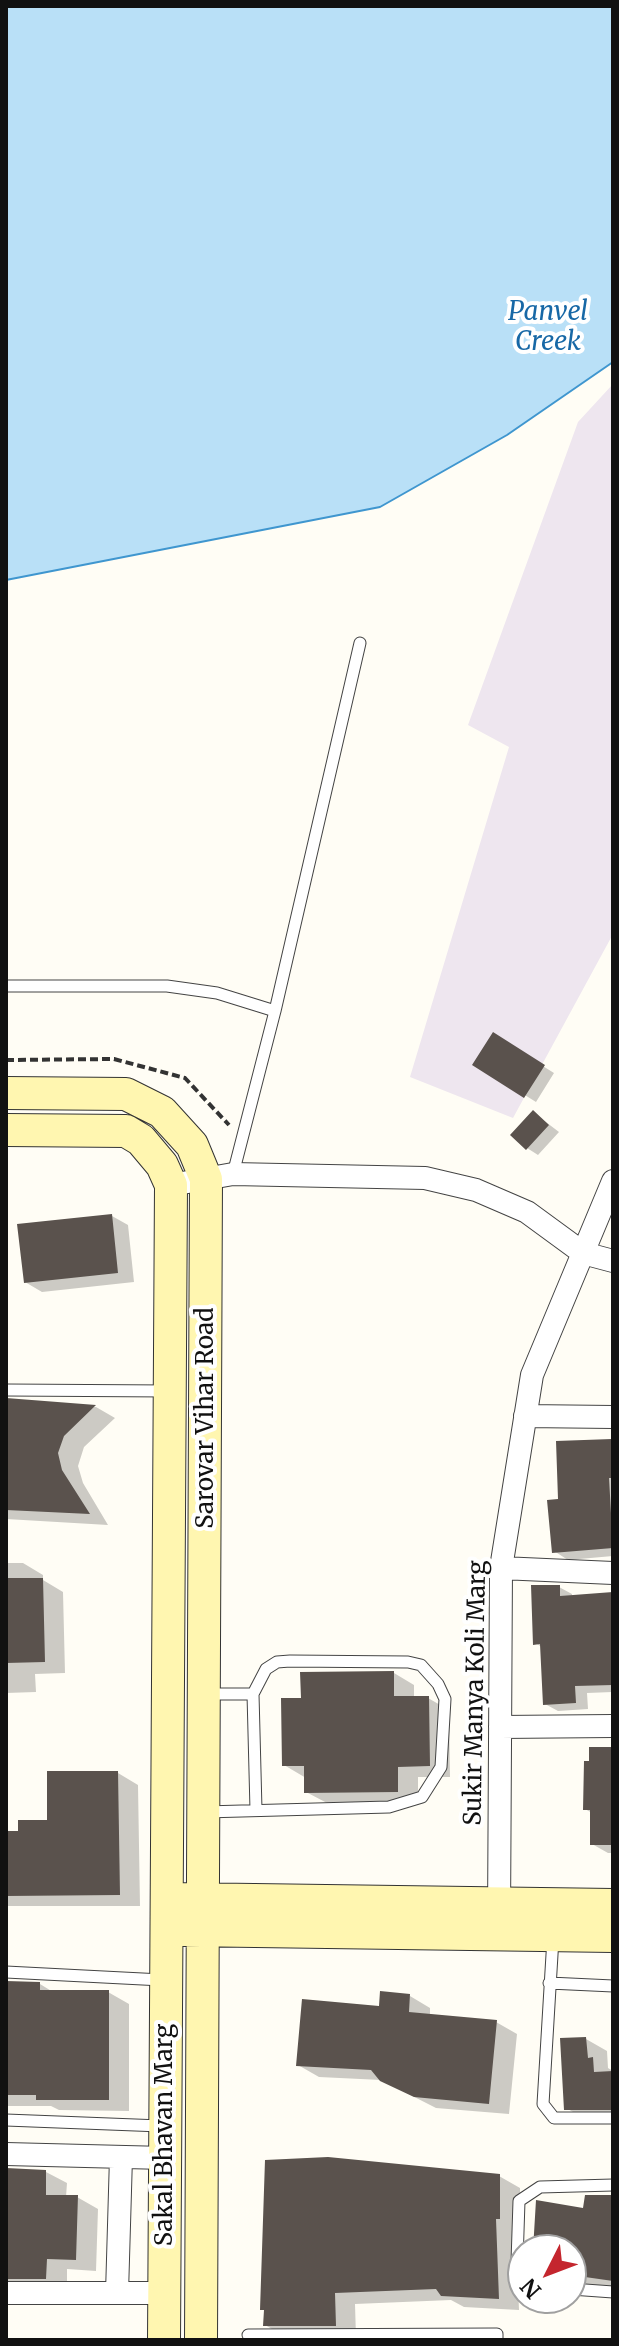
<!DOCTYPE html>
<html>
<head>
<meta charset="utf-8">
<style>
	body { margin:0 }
	#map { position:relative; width:619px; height:2346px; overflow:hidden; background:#fffdf5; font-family:Merriweather,serif }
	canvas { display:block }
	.frame { position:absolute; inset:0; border:8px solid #111; pointer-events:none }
	.north { position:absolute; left:507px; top:2234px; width:80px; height:80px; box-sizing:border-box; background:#fff; border:2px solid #a0a0a0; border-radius:50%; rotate:228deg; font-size:22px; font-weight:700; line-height:32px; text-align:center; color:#111 }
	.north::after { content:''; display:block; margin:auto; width:28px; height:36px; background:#c4262e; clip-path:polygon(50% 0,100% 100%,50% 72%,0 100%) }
</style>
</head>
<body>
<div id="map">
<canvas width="619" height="2346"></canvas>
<div class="frame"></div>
<div class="north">N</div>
</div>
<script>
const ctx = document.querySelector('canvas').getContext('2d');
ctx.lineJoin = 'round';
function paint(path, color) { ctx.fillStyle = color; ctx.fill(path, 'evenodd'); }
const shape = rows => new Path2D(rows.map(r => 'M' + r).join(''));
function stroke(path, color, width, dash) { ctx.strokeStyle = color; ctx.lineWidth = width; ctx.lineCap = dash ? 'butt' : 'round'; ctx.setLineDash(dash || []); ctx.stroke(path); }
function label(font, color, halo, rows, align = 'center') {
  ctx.font = font + ' Merriweather,serif'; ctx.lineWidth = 8; ctx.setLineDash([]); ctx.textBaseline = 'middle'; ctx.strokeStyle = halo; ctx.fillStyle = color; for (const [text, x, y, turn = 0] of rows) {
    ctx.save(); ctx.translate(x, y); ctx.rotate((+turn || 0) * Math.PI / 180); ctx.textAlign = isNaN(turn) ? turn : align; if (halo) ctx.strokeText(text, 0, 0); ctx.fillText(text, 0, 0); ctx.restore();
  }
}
const industrial = shape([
	[613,384,613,934,513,1118,410,1077,509,747,468,725,578,422]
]);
const water = shape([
	[6,6,613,6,613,362,507,435,380,507,6,580,6,6]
]);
const shadow = shape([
	[493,1035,554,1073,536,1102,475,1064],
	[534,1113,559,1132,538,1155,527,1148],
	[112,1216,128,1225,134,1282,42,1292,25,1282],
	[6,1399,96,1407,115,1418,84,1447,78,1466,83,1483,108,1525,6,1519],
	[611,1441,613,1556,568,1560,554,1551,560,1501],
	[6,1563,23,1563,43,1575,43,1580,63,1592,65,1673,35,1674,36,1692,6,1693],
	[559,1587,572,1594,572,1597,613,1594,613,1692,587,1693,588,1709,558,1711,545,1704,542,1647,535,1643],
	[394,1673,414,1685,414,1698,428,1698,449,1710,450,1777,418,1777,418,1803,327,1803,306,1792,306,1778,284,1765,303,1700],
	[613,1749,613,1853,608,1853,592,1844,592,1813,585,1809],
	[118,1773,138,1785,140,1906,6,1906,6,1833,20,1833,49,1822],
	[6,1982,40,1984,53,1992,108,1992,129,2004,129,2111,59,2110,51,2106,6,2106],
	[410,1996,430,2008,430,2016,496,2022,517,2034,509,2114,436,2108,381,2080,319,2077,298,2065],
	[586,2039,607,2051,608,2068,613,2071,613,2121,587,2120,566,2108],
	[6,2170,46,2172,67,2183,66,2197,77,2197,98,2209,96,2271,67,2269,67,2290,6,2292],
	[499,2176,520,2188,520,2229,516,2229,519,2310,464,2307,451,2300,355,2304,356,2337,286,2337,265,2325,266,2311,262,2309],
	[613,2197,613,2289,571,2282,571,2250,535,2250,584,2211]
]);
const building = shape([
	[493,1032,545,1065,524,1098,472,1065],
	[533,1110,549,1125,526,1150,510,1135],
	[112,1214,118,1273,24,1283,17,1224],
	[6,1398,96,1405,64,1436,58,1453,62,1470,90,1514,6,1510],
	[612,1439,613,1478,609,1478,613,1548,552,1553,547,1500,558,1499,556,1441],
	[6,1578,43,1578,45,1662,6,1663],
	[531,1585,560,1585,560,1596,613,1592,613,1685,575,1686,576,1703,543,1705,540,1644,533,1645],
	[394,1671,394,1696,429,1696,430,1766,398,1767,398,1792,304,1793,304,1766,282,1766,281,1698,301,1698,300,1672],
	[589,1747,613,1747,613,1845,590,1845,590,1810,583,1810,584,1761,589,1761],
	[47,1771,118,1771,120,1895,6,1896,6,1831,18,1831,18,1820,47,1820],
	[6,1981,40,1982,40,1990,109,1990,109,2100,36,2100,36,2095,6,2095],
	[380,1991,410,1994,409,2012,497,2020,489,2104,414,2097,380,2081,371,2070,296,2066,302,1999,379,2006],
	[586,2037,588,2058,593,2057,594,2072,613,2071,613,2110,564,2110,560,2038],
	[328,2157,500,2174,500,2219,496,2219,499,2299,441,2296,436,2289,335,2293,336,2326,263,2326,264,2310,260,2310,265,2160],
	[6,2168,46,2170,46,2195,78,2195,76,2260,47,2259,46,2279,6,2279],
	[585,2195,613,2195,613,2281,571,2275,571,2250,533,2250,536,2200,583,2208]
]);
const path = shape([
	[6,1060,114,1059,185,1078,229,1125]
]);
const lane = shape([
	[6,986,167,986,217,993,275,1011],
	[233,1174,275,1011,360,643],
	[6,1390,169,1391],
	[206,1694,253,1694],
	[205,1812,389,1807,422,1797,441,1767,445,1699,438,1684,421,1665,408,1662,290,1661,277,1662,266,1669,253,1694,256,1810],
	[553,1938,543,2104,554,2118,613,2118],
	[6,1972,162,1980],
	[549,1983,613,1986],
	[6,2120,161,2126],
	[523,2269,517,2262,519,2201,540,2187,613,2185],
	[571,2289,613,2292],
	[248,2335,497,2334,497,2340]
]);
const street = shape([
	[171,1185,233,1174,425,1178,476,1190,527,1212,583,1253,613,1261],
	[525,1416,613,1417],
	[501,1568,613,1573],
	[500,1727,613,1726],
	[499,1918,501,1568,532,1375,613,1181],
	[6,2154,165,2158],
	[6,2293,164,2293],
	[117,2293,121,2157]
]);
const secondary = shape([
	[6,1093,126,1094,162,1112,192,1145,206,1179,201,2340],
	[6,1130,126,1131,141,1140,162,1165,171,1185,164,2340],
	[182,1899,613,1905],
	[184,1930,613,1936]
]);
const streetNames = [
	["Sarovar Vihar Road",206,1418,-90],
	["Sukir Manya Koli Marg",476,1693,-89],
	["Sakal Bhavan Marg",165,2135,-90]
];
const waterNames = [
	["Panvel",548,313],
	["Creek",548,343]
];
paint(industrial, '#eee6ef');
paint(water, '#b9e0f7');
stroke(water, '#3f96cf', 2);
paint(shadow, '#0003');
paint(building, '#5a524d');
stroke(lane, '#444', 13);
stroke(street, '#444', 24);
stroke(secondary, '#333', 34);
stroke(path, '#333', 4, [8, 4]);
stroke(lane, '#fff', 11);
stroke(street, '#fff', 22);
stroke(secondary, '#fff6b0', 32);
label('24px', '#111', '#fff', streetNames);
label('italic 26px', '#1768a6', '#fff', waterNames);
</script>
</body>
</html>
